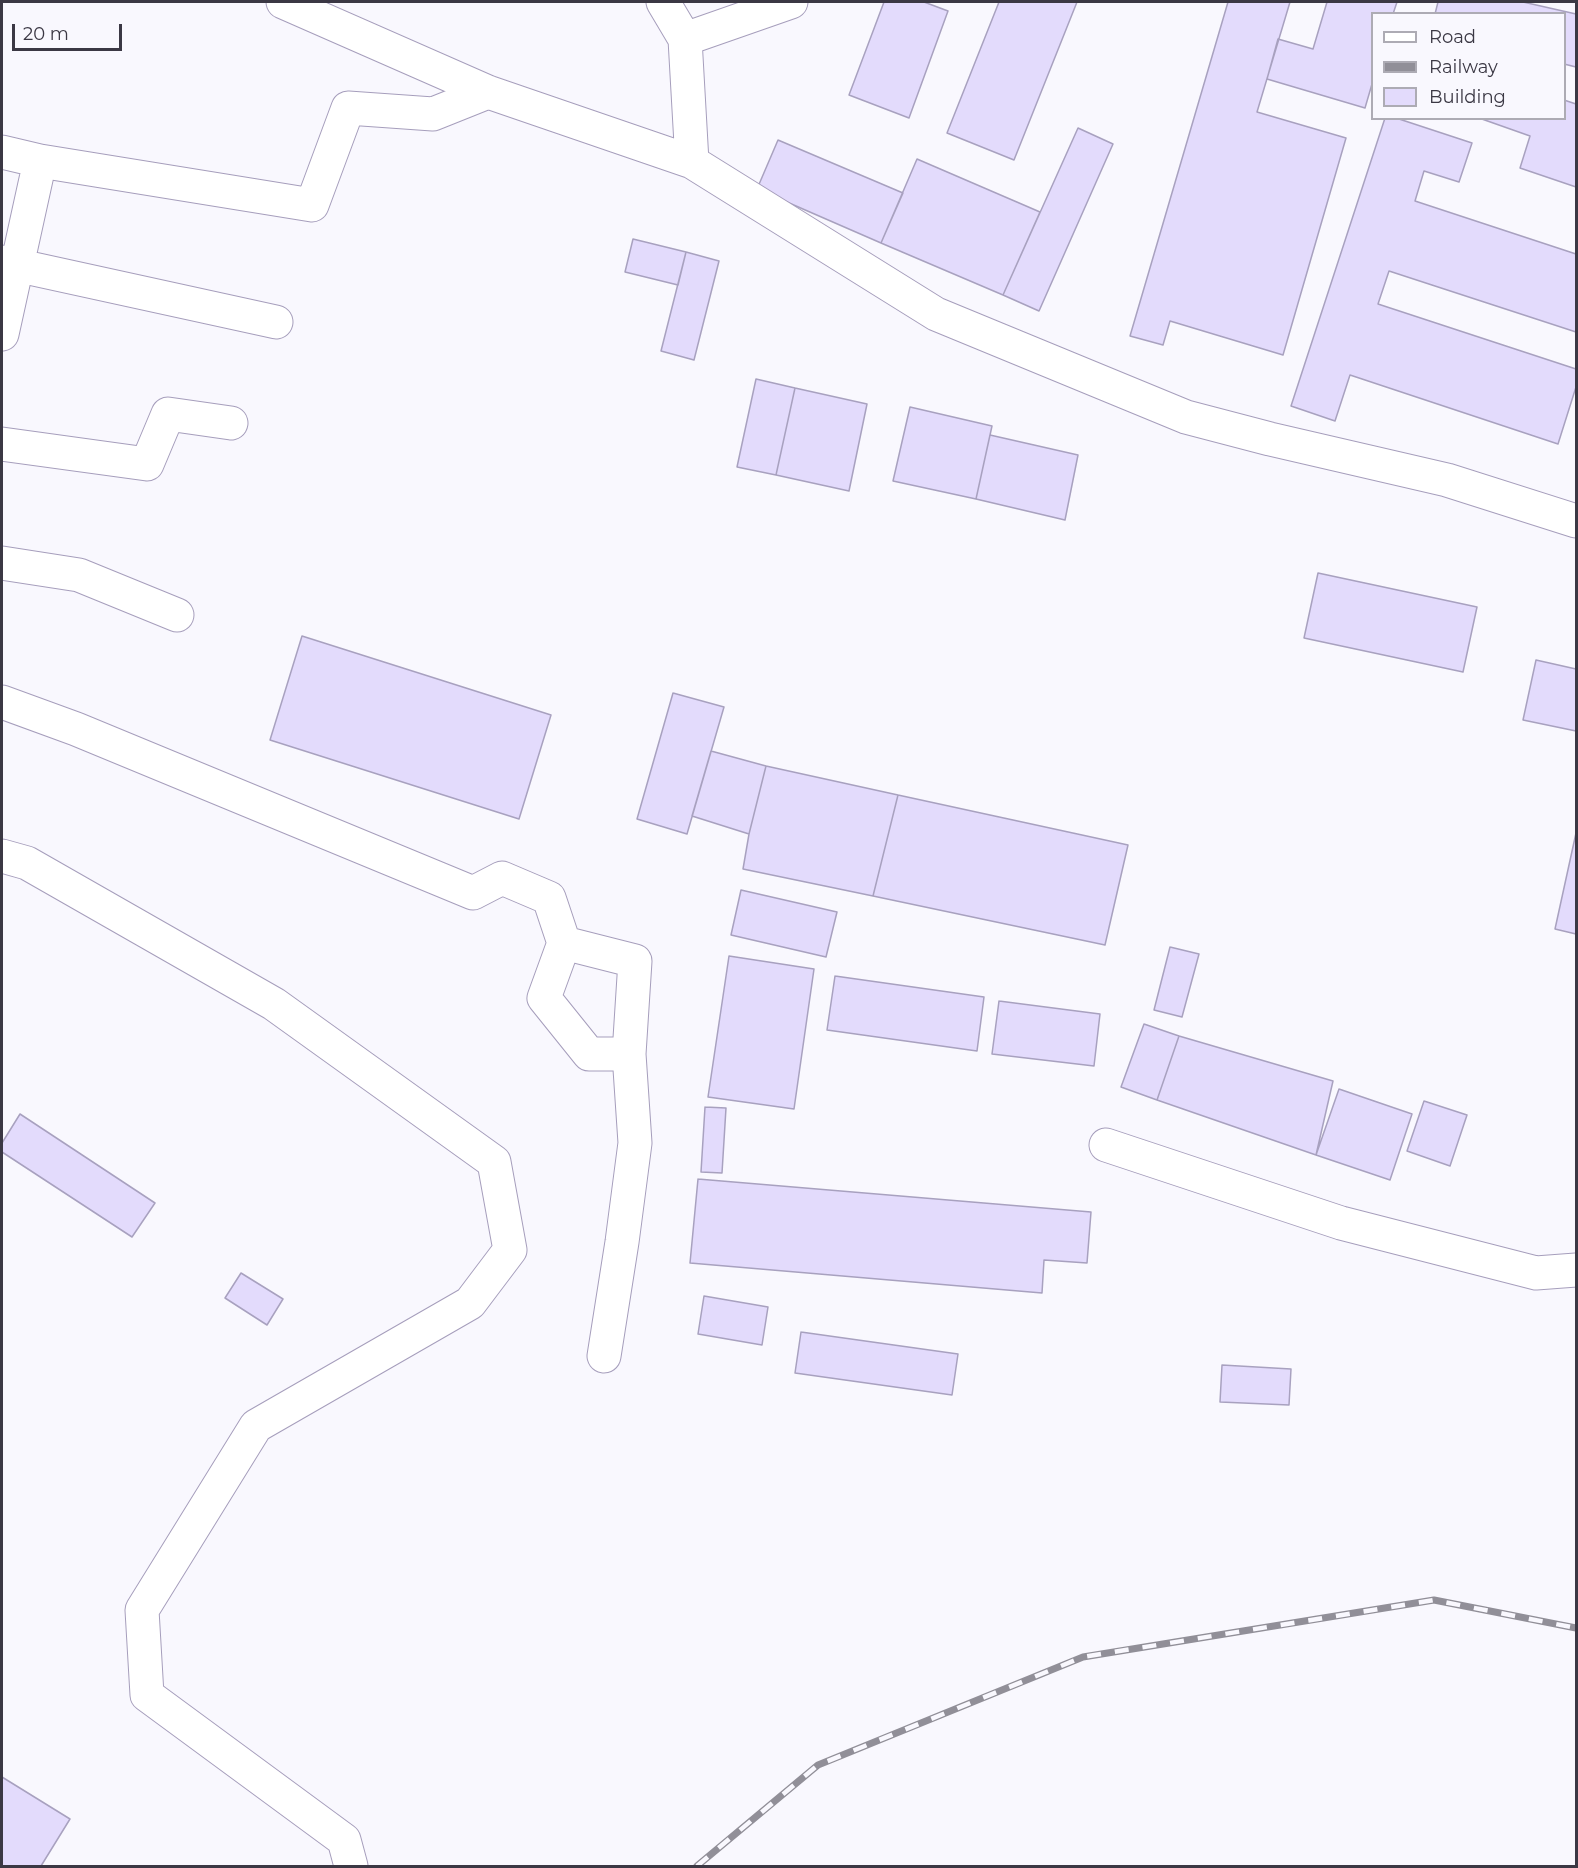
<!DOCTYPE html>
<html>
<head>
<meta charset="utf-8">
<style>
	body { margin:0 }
	#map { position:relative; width:1578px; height:1868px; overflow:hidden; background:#f9f8fe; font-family:Montserrat,sans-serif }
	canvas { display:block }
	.frame { position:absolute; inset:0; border:3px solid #3b3844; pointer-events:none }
	.legend { position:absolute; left:1371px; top:12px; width:195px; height:108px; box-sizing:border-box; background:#f9f8fe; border:2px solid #adabb4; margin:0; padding:8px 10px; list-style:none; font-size:18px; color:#3b3844 }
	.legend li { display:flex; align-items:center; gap:12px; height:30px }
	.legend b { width:30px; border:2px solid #adabb4 }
	.scale { position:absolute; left:12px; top:24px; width:110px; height:27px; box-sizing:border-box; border:3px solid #3b3844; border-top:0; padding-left:8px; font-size:18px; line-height:21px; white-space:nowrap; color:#3b3844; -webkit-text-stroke:4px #f9f8fe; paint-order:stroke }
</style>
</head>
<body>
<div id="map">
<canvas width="1578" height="1868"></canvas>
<div class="frame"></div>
<ul class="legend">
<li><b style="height:8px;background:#fff"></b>Road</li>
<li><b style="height:8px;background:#918f98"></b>Railway</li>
<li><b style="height:16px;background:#e3dbfc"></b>Building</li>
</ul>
<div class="scale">20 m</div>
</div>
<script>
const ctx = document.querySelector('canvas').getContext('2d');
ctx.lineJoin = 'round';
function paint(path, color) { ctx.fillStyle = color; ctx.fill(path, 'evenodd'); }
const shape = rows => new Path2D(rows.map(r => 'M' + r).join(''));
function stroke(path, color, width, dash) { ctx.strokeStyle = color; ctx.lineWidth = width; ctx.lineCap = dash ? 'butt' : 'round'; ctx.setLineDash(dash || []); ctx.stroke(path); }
const building = shape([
	[884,2,924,2,948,11,909,118,849,95,884,2],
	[999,2,1077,2,1014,160,947,133,999,2],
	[1228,2,1290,2,1257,112,1346,138,1283,355,1170,321,1163,345,1130,336,1228,2],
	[1327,2,1397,2,1393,14,1372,14,1372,84,1365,108,1267,79,1278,39,1313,49,1327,2],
	[1438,2,1523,2,1576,14,1576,67,1564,64,1564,14,1435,14,1438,2],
	[1564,100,1576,104,1576,187,1520,168,1530,136,1479,118,1564,118,1564,100],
	[1385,118,1396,118,1472,143,1459,182,1424,171,1415,201,1576,254,1576,332,1389,271,1378,304,1576,369,1576,387,1558,444,1350,375,1335,421,1291,406,1385,118],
	[1078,128,1113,144,1039,311,1003,295,1078,128],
	[778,140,903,193,881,243,757,189,778,140],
	[917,159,1040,212,1003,295,881,243,917,159],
	[633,239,686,252,678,285,625,272,633,239],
	[686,252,719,261,694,360,661,351,686,252],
	[756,379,795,388,776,475,737,467,756,379],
	[795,388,867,404,849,491,776,475,795,388],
	[910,407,992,426,976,499,893,481,910,407],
	[990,435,1078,455,1065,520,976,499,990,435],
	[1318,573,1477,607,1463,672,1304,638,1318,573],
	[302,636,551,715,519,819,270,740,302,636],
	[1536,660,1576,669,1576,731,1523,720,1536,660],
	[673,693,724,707,687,834,637,819,673,693],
	[711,751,766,766,749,834,692,816,711,751],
	[766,766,898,795,873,896,743,869,749,834,766,766],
	[898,795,1128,845,1105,945,873,896,898,795],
	[1576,833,1576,934,1555,929,1576,833],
	[741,890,837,912,826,957,731,935,741,890],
	[1170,947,1199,954,1182,1017,1154,1010,1170,947],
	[729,956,814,969,794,1109,708,1097,729,956],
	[835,976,984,997,977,1051,827,1030,835,976],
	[999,1001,1100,1014,1094,1066,992,1054,999,1001],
	[1144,1024,1179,1036,1157,1100,1121,1087,1144,1024],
	[1179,1036,1333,1081,1316,1155,1157,1100,1179,1036],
	[1339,1089,1412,1114,1390,1180,1316,1155,1339,1089],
	[1424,1101,1467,1115,1450,1166,1407,1151,1424,1101],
	[705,1107,726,1108,722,1173,701,1172,705,1107],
	[20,1114,155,1203,132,1237,2,1152,2,1143,20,1114],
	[698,1179,1091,1212,1087,1263,1044,1260,1042,1293,690,1263,698,1179],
	[241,1273,283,1299,267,1325,225,1298,241,1273],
	[704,1296,768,1307,762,1345,698,1334,704,1296],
	[801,1332,958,1354,952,1395,795,1373,801,1332],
	[1222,1365,1291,1369,1289,1405,1220,1402,1222,1365],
	[2,1777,70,1819,41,1866,2,1866,2,1777]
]);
const minor = shape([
	[283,2,488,92,692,162,936,314,1186,417,1270,439,1447,480,1576,521],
	[663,2,685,39,692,162],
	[685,39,791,2],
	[2,152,40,161,312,205,348,108,433,114,488,92],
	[2,262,276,322],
	[2,334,40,161],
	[2,444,147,464,168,414,231,423],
	[2,563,79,575,177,615],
	[2,702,76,729,473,893,502,878,549,898,564,943,544,998,589,1054,629,1054,635,961,564,943],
	[2,856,27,863,274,1004,494,1162,510,1250,470,1303,256,1426,142,1610,147,1695,344,1840,351,1866],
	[1106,1145,1341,1223,1536,1273,1576,1270],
	[604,1356,622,1242,635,1143,629,1054]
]);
const rail = shape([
	[697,1866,818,1765,1083,1657,1434,1600,1576,1628]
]);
paint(building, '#e3dbfc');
stroke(building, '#a8a1bf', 1.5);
stroke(minor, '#a69ebc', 35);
stroke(minor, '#fff', 33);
stroke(rail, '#918f98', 7);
stroke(rail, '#f9f8fe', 4.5, [14]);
</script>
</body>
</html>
